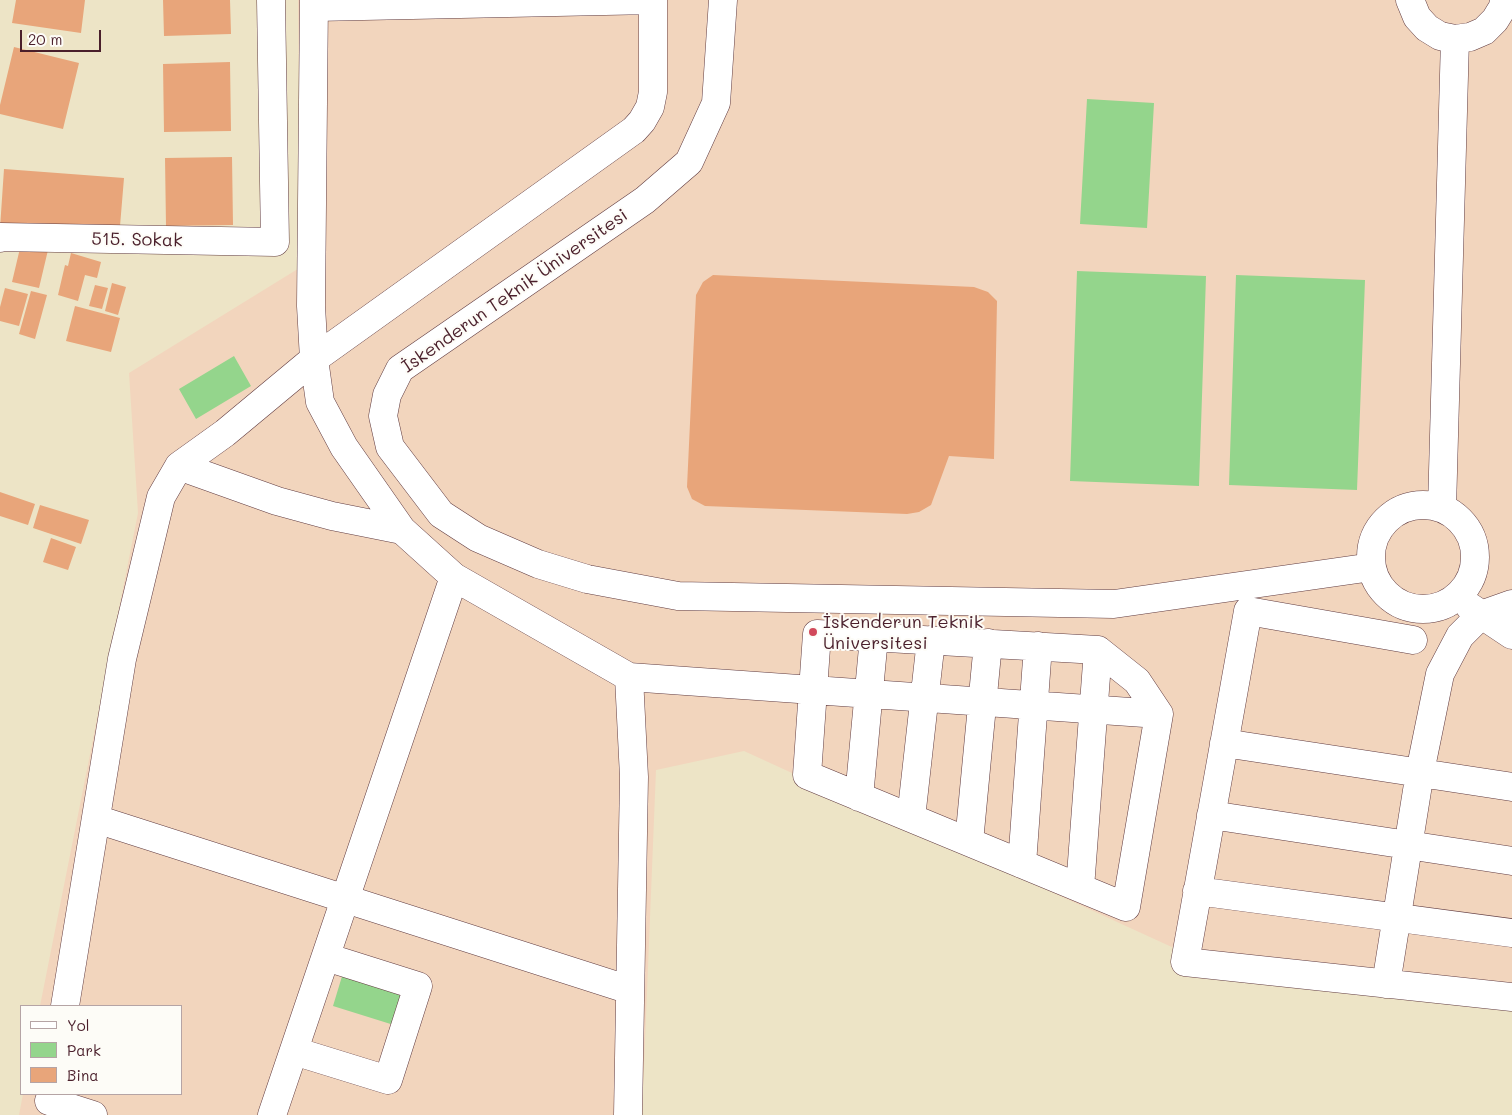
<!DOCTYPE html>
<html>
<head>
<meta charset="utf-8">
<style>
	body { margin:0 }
	#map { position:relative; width:1512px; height:1115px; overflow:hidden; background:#ede4c6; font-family:Mali,sans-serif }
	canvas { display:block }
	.legend { position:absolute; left:20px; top:1005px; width:162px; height:90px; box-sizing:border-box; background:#fdfcf7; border:1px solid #b5a4a5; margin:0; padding:6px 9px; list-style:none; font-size:15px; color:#4a1f2b }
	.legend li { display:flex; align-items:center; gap:10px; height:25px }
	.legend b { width:25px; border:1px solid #b5a4a5 }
	.scale { position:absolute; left:20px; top:30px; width:81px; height:22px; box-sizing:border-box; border:2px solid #4a1f2b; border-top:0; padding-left:6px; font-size:15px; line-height:18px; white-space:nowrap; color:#4a1f2b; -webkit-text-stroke:4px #fdfcf7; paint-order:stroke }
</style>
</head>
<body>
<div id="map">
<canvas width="1512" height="1115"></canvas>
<ul class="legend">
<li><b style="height:6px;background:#fff"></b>Yol</li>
<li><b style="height:14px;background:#94d58c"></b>Park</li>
<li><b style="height:14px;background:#e8a57a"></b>Bina</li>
</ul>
<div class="scale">20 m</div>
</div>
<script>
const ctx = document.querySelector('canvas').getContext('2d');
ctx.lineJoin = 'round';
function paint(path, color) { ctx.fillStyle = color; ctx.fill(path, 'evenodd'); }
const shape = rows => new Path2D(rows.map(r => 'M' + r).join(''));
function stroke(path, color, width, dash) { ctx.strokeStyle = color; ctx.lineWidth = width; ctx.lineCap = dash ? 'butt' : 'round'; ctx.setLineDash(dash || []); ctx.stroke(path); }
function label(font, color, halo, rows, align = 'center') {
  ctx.font = font + ' Mali,sans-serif'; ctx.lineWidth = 4; ctx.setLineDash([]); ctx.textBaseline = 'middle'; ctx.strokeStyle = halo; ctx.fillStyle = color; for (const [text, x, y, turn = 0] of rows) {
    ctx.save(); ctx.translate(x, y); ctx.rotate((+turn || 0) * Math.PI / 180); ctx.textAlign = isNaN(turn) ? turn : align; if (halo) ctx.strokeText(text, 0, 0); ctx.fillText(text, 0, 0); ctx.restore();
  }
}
const built = shape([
	[298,0,1512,0,1512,989,1187,954,744,751,656,770,642,1115,19,1115,23,1094,181,1094,181,1006,40,1006,138,513,129,373,301,267]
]);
const green = shape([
	[1087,99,1154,103,1147,228,1080,224],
	[1077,271,1206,276,1199,486,1070,481],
	[1236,275,1365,280,1357,490,1229,485],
	[234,356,251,386,196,419,179,389],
	[343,973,407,992,397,1026,333,1006]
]);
const building = shape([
	[16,0,85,0,81,33,12,23],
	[163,0,230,0,231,34,164,36],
	[14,47,79,63,63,129,0,114,0,105],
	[230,62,231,131,164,132,163,64],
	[232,157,233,225,166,226,165,158],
	[4,169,124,178,119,238,0,228],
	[21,244,48,250,39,288,12,282],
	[71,253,101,262,97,278,85,275,78,301,58,295,65,265,68,266],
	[713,275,974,287,988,292,997,301,994,459,949,456,931,505,919,512,907,514,705,506,692,499,687,487,696,295,703,282],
	[112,283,126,287,118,315,105,311],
	[95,285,108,288,102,309,89,306],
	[5,288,28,294,19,326,0,321,0,307],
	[31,291,47,295,35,339,19,334],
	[75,306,120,318,111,352,66,341],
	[0,492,35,504,28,525,0,516],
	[40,505,89,520,81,544,33,528],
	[51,538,76,547,68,570,43,562]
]);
const minor = shape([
	[314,0,311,306,314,359,320,402,344,447,402,530,454,577,629,677,813,690,1159,714,1126,907,807,775,813,690,817,634,1098,650,1137,681,1159,714],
	[723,0,716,103,689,162,645,200,400,369,387,395,383,416,390,447,441,514,478,538,538,564,587,579,678,596,1114,604,1372,567],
	[1410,0,1417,17,1427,28,1440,36,1455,39,1470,37,1484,31,1495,20,1503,7,1504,0],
	[315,7,653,0],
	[0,238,1,237,275,242,271,0],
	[179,466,277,501,332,516,402,530],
	'1371 557a52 52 0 1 1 104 0a52 52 0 1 1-104 0Z',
	[1442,508,1455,39],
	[1470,607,1512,635],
	[1413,640,1248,611,1185,962,1512,997],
	[1224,743,1512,787],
	[859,797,874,637],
	[1211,815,1512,861],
	[911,818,931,640],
	[96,819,630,990],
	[969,842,988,643],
	[1022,864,1038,646],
	[1080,888,1098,650],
	[1197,891,1512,933],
	[1386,984,1420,772,1440,674,1460,636,1481,615,1512,604],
	[65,1006,122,659,161,497,179,466,225,433,314,359,634,130,642,121,650,107,653,92,653,0],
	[294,1051,388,1080,418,986,326,957],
	[49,1101,93,1115],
	[272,1115,454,577],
	[628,1115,634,777,629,677]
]);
const markers = [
	[813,632,5,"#d1495b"]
];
const streetNames = [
	["515. Sokak",137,240,1],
	["İskenderun Teknik Üniversitesi",515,291,-35]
];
const poiNames = [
	["İskenderun Teknik",823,622],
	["Üniversitesi",823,643]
];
paint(built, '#f2d5bd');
paint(green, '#94d58c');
paint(building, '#e8a57a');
stroke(minor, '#623d42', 29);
stroke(minor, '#fff', 28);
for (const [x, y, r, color] of markers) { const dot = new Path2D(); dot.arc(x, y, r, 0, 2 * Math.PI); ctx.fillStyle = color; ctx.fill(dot); stroke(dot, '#fdfcf7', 2); }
label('18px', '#4a1f2b', '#fdfcf7', streetNames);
label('18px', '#4a1f2b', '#fdfcf7', poiNames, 'left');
</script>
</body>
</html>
